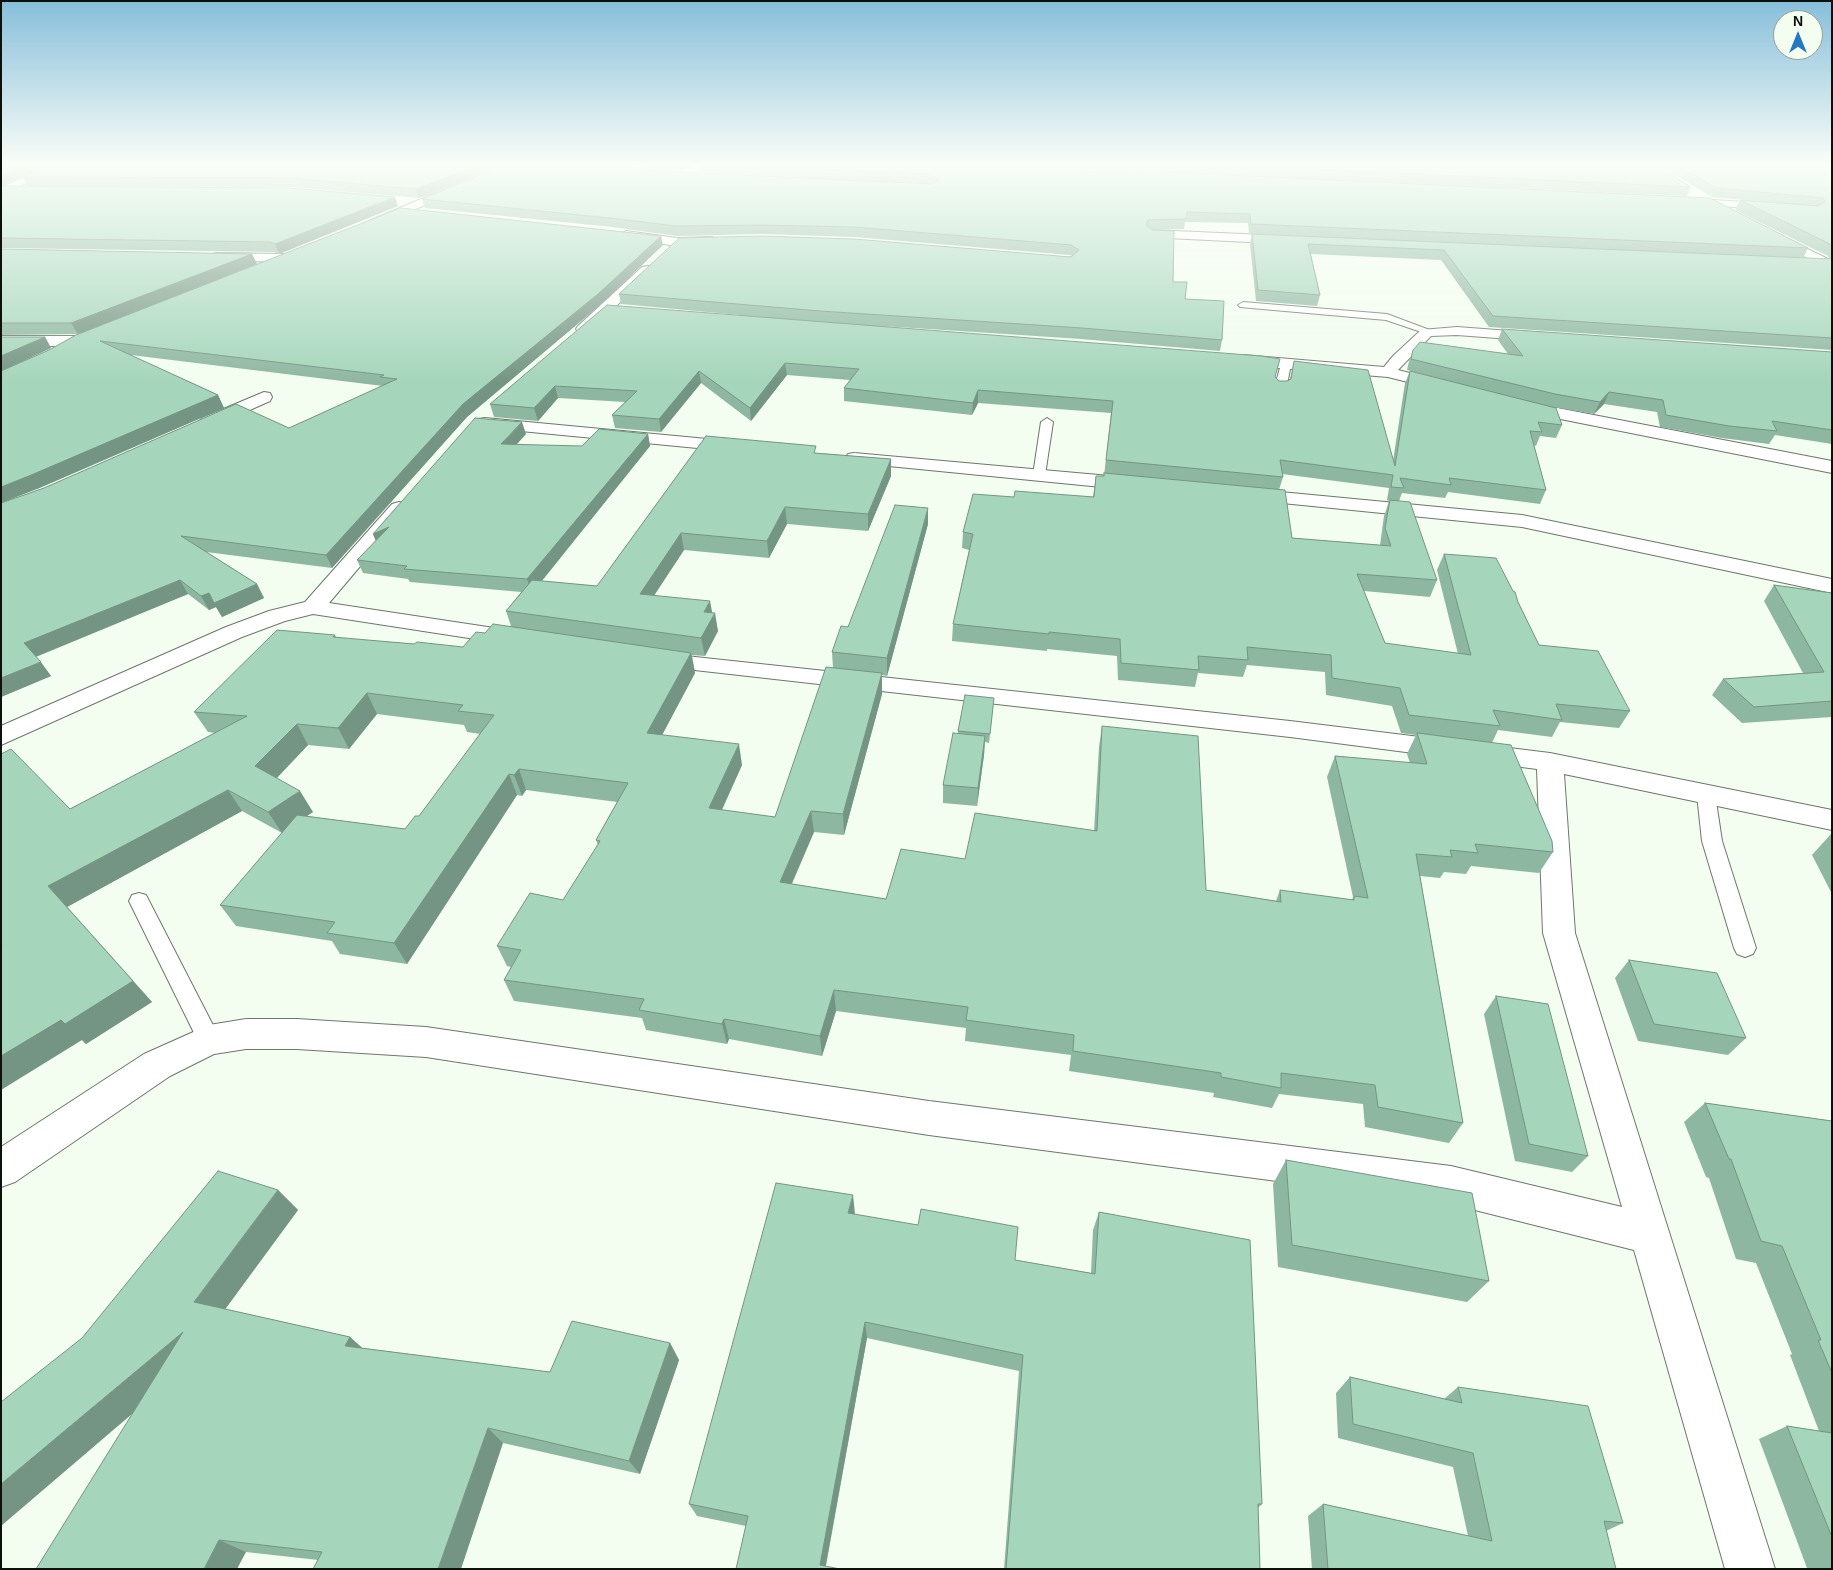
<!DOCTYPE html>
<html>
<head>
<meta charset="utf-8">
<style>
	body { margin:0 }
	#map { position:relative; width:1833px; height:1570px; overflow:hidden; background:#f3fdf0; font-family:Arial,sans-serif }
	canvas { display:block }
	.frame { position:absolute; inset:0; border:2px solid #0d110c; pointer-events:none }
	.north { position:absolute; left:1773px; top:10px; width:50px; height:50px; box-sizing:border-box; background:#f3fdf0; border:1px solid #979f95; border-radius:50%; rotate:0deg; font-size:14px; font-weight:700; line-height:20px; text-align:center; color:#0d110c }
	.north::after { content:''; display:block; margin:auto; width:18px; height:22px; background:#2377c5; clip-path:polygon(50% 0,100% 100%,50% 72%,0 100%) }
</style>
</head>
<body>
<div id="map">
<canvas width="1833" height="1570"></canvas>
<div class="frame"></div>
<div class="north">N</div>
</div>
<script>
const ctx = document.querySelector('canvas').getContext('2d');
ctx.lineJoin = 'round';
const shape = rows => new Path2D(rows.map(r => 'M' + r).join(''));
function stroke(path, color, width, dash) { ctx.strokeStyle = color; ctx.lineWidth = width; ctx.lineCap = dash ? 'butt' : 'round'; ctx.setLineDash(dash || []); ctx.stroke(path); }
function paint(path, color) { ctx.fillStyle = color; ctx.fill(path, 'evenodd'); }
const lane = shape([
	[1243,302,1387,314,1435,332,1430,335,1386,320,1240,307,1238,305,1243,302],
	[1286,361,1291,364,1286,390,1284,392,1276,392,1274,390,1281,364,1286,361],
	[1047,418,1053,422,1045,475,1039,479,1033,475,1041,422,1047,418],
	[1706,788,1713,790,1715,795,1722,841,1756,948,1753,954,1745,957,1737,954,1734,948,1702,841,1697,795,1699,790,1706,788],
	[139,893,146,895,217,1033,221,1040,217,1047,209,1050,201,1047,129,901,132,895,139,893]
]);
const street = shape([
	[59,163,73,163,1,194,1,187,59,163],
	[512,163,527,163,379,224,375,226,369,222,371,220,452,186,512,163],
	[701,163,715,163,679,179,650,176,645,173,650,170,678,173,701,163],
	[1683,198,1775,204,1781,207,1775,210,1679,203,1677,201,1679,199,1683,198],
	[1152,230,1288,236,1294,240,1288,244,1148,237,1146,234,1152,230],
	[626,231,677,238,712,237,718,241,712,245,677,246,622,238,620,235,626,231],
	[1773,232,1832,261,1832,270,1769,239,1767,236,1773,232],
	[217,253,283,254,289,258,283,262,213,260,211,257,213,254,217,253],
	[647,266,652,267,654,270,652,273,588,332,578,332,576,329,578,326,642,267,647,266],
	[1457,327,1537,333,1542,334,1544,337,1542,340,1537,341,1457,335,1431,336,1398,370,1449,383,1451,386,1449,389,1443,391,1388,377,1243,365,1238,363,1235,360,1238,357,1243,355,1384,367,1393,356,1421,330,1457,327],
	[101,329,106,330,108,333,106,336,80,346,1,346,1,336,78,336,101,329],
	[264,392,270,393,272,397,270,401,214,426,208,427,202,426,199,422,202,418,264,392],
	[1521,401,1832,461,1832,473,1515,410,1513,406,1515,402,1521,401],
	[485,418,739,442,745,443,748,447,745,451,739,452,479,427,476,423,479,419,485,418],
	[854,453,1132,478,1139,480,1142,484,1139,488,1132,490,848,462,845,458,848,454,854,453],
	[1249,489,1522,515,1832,579,1832,593,1522,527,1242,499,1239,495,1242,491,1249,489],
	[399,502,406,504,409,508,406,512,329,603,514,631,522,633,526,638,522,643,514,645,313,614,285,621,242,637,1,745,1,726,226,627,269,611,305,602,392,504,399,502],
	[658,653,1290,721,1550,753,1832,810,1832,830,1564,774,1575,933,1775,1569,1725,1569,1634,1250,1451,1204,929,1135,426,1057,297,1049,246,1049,214,1054,170,1076,15,1182,1,1187,1,1147,144,1054,209,1025,246,1019,297,1019,426,1027,929,1101,1451,1166,1622,1207,1543,933,1537,769,1290,737,650,665,646,660,650,655,658,653]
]);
const wall = shape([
	[1,163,506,163,419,198,293,187,27,186,23,177,42,168,7,183,6,186,398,206,279,254,274,252,1,248],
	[606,163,1653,163,1691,187,1687,196,1017,165,1808,248,1803,258,1830,259,1828,256,1735,210,1740,200,1769,202,1712,197,1655,163,1832,163,1832,350,1489,327,1441,260,1311,254,1320,295,1317,306,1256,301,1250,244,1252,234,1718,254,1249,234,1248,223,1185,222,1184,229,1152,230,1173,282,1185,299,1222,340,1220,351,1081,339,883,326,1275,377,1279,381,1287,381,1290,379,1294,361,1393,461,1405,383,1410,371,1462,384,1407,370,1409,361,1413,350,1508,354,1498,340,1502,329,1832,352,1832,444,1775,435,1769,444,1722,438,1660,427,1657,412,1604,404,1594,414,1553,407,1562,425,1556,438,1540,436,1536,446,1534,445,1546,490,1540,504,1448,492,1445,498,1402,493,1399,501,1437,580,1430,597,1364,591,1385,643,1458,654,1437,570,1444,554,1518,602,1539,645,1630,711,1619,728,1560,722,1552,737,1498,730,1492,743,1553,852,1539,873,1471,866,1466,874,1444,872,1440,878,1420,876,1463,1123,1449,1143,1365,1127,1363,1104,1279,1094,1272,1108,1213,1097,1214,1093,1069,1071,1071,1055,965,1041,966,1028,836,1011,822,1056,729,1039,727,1044,646,1030,642,1018,514,1001,504,980,511,967,507,966,497,946,563,900,598,845,596,840,617,802,526,790,522,796,517,795,407,964,340,954,332,941,236,926,220,905,282,833,242,811,67,907,152,1002,86,1044,82,1040,2,946,70,809,215,733,208,732,194,712,335,635,337,638,414,644,463,647,485,633,511,626,506,611,521,592,410,582,408,579,363,573,357,560,376,541,373,534,526,434,516,445,582,446,648,434,650,446,542,581,597,586,706,436,817,453,891,459,891,476,868,531,787,524,769,558,684,550,654,595,712,613,718,631,705,656,692,655,695,673,662,735,742,765,722,810,775,817,833,668,832,652,848,627,928,524,887,676,882,675,882,694,844,835,814,832,792,884,886,899,965,859,1094,831,1099,747,1102,726,1206,890,1276,901,1280,890,1352,900,1353,897,1327,777,1335,756,1410,763,1407,754,1416,735,1401,733,1392,706,1326,695,1325,672,1247,665,1243,677,1198,673,1195,687,1118,680,1117,656,1047,649,1047,651,952,641,953,624,969,550,962,548,963,532,1014,497,1093,497,1096,476,1104,476,1111,413,978,403,972,415,844,401,844,388,850,380,787,375,751,421,701,383,661,432,615,428,612,415,625,402,558,398,538,421,494,417,490,404,740,315,621,304,619,294,1072,256,1070,255,854,237,762,234,677,236,612,227,425,208,422,199,678,172,933,184,700,172,699,166,695,164,678,171],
	[1282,474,1389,488,1387,500,1389,501,1384,516,1380,545,1292,538,1279,490,1283,477],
	[377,714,464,725,467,732,481,734,419,816,405,829,306,816,313,812,277,778,308,745,349,749],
	[663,245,600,305,467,417,332,568,206,552,257,584,264,598,222,617,216,607,209,610,188,594,36,657,51,676,1,697,1,503,289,428,383,386,131,355,218,395,224,408,37,489,1,337,45,337,51,348,10,367,49,350],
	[1,249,252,254,257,264,78,334,1,335],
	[1774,585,1832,593,1832,717,1742,723,1712,695,1723,679,1803,673,1764,601],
	[993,707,989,743,985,742,984,755,977,806,943,803,943,785,958,734,958,731],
	[1831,834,1832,834,1832,894,1812,855],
	[1629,960,1746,1038,1728,1055,1638,1041,1615,978],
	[1496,996,1588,1156,1572,1172,1515,1161,1484,1014],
	[1705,1103,1832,1121,1832,1569,1807,1568,1759,1439,1787,1426,1819,1431,1790,1355,1792,1354,1756,1263,1736,1259,1709,1178,1706,1177,1684,1122],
	[1286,1160,1489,1281,1467,1302,1278,1267,1273,1184],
	[278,1190,298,1210,225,1309,350,1337,362,1348,550,1372,670,1343,679,1360,640,1474,503,1443,318,1560,246,1552,36,1569],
	[1099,1212,1262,1504,1258,1508,1260,1569,1004,1569,1019,1371,867,1338,826,1566,736,1569,746,1526,697,1516,689,1504,855,1215,1015,1260,1091,1273,1093,1230],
	[1350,1377,1444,1399,1458,1387,1623,1523,1606,1531,1616,1569,1312,1569,1308,1516,1323,1504,1468,1536,1453,1467,1338,1438,1336,1393]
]);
const shadedWall = shape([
	[30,163,54,163,7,183,6,186,1,187,1,177,2,175],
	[483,163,506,163,419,198,416,189],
	[677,163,695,163,695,164,678,171],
	[395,197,398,206,279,254,275,244],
	[661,236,663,245,600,305,467,417,332,568,326,555,463,404],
	[252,254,257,264,78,334,71,323],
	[45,337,51,348,1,371,1,356],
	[785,363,787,375,751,421,750,408],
	[699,371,701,383,661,432,659,419],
	[555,386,558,398,538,421,534,408],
	[978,390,978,403,972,415,973,403],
	[1609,392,1604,404,1594,414,1600,402],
	[218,395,224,408,37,489,1,503,1,487],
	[522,422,526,434,505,457,501,444],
	[648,434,650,446,532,593,527,579],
	[891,459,891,476,868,531,868,514],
	[785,507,787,524,769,558,767,541],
	[928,508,928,524,887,676,887,658],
	[389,527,379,548,373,534],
	[681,533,684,550,644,611,640,594],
	[180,580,188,594,35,657,24,643],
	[257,584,264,598,222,617,216,607,209,610,201,596,209,593],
	[710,601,713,617,715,613,718,631,705,656,701,638,704,612],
	[691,653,695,673,652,754,647,733],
	[41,662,51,676,1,697,1,678],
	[882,673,882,694,844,835,843,814],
	[367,693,377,714,349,749,338,728],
	[297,724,308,745,268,787,255,766],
	[985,736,984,755,977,806,978,788],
	[739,744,742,765,713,829,709,808],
	[519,769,526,790,522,796,514,775],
	[509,774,517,795,407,964,394,943],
	[228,790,242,811,67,907,152,1002,86,1044,82,1040,1,1090,1,1056,48,886],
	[300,791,313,812,282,833,268,812],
	[811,811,814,832,783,903,780,882],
	[834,990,836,1011,822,1056,820,1036],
	[724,1019,729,1039,727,1044,722,1024],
	[278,1190,298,1210,218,1319,194,1302],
	[853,1195,855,1214,850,1232,848,1213],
	[865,1322,867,1338,825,1569,820,1565],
	[183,1332,208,1349,1,1526,1,1484],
	[350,1337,369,1354,345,1346],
	[670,1343,679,1360,640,1474,629,1461],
	[488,1428,503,1443,461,1569,438,1569],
	[219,1540,246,1552,237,1569,204,1569]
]);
const building = shape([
	[1,163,30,163,2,175,1,177,1,163],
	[53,163,483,163,416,189,290,178,23,177,53,163],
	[509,163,590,163,678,172,932,184,939,180,932,174,698,164,1015,163,1018,165,1710,198,1808,248,1251,224,1250,214,1187,212,1186,219,1148,220,1146,225,1152,230,1174,231,1173,282,1187,282,1185,299,1224,301,1222,340,1082,328,820,311,619,294,679,238,761,236,854,239,1071,257,1079,250,1071,245,854,227,761,225,676,226,610,218,422,199,509,163],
	[1182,163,1653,163,1691,187,1182,163],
	[1673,163,1832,163,1832,245,1740,200,1818,206,1825,202,1823,198,1716,188,1673,163],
	[1,186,290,188,395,197,275,244,270,242,1,238,1,186],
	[401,208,661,236,598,294,463,404,326,555,181,536,257,584,214,603,209,593,201,596,180,580,24,643,41,662,1,678,1,503,44,488,236,404,289,428,397,379,380,377,384,375,100,341,218,395,29,476,1,487,1,371,49,350,76,335,401,208],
	[1252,234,1832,259,1832,338,1493,316,1444,250,1308,244,1320,295,1258,290,1252,234],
	[1,249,252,254,71,323,1,323,1,249],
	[607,305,1261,356,1280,359,1275,377,1279,381,1287,381,1291,379,1294,361,1368,370,1395,466,1410,371,1556,408,1562,425,1538,422,1542,432,1530,431,1546,490,1449,478,1451,485,1400,478,1404,488,1391,487,1393,475,1280,460,1283,477,1106,460,1113,401,978,390,973,403,844,388,859,369,785,363,750,408,699,371,659,419,612,415,637,391,555,386,534,408,490,404,607,305],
	[1502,329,1832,352,1832,430,1772,421,1777,431,1729,426,1666,415,1663,400,1609,392,1600,402,1555,394,1411,359,1413,350,1420,342,1523,356,1502,329],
	[1,337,45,337,1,356,1,337],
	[475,418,522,422,501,444,582,446,599,429,648,434,527,579,404,569,407,566,357,560,389,527,373,534,475,418],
	[706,436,816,446,814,453,891,459,868,514,785,507,767,541,681,533,640,594,710,601,704,612,715,613,701,638,506,611,532,580,597,586,706,436],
	[1104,473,1285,490,1292,538,1391,546,1385,528,1390,500,1410,502,1437,580,1357,574,1385,643,1471,655,1444,554,1496,558,1513,591,1515,592,1518,602,1539,645,1598,651,1630,711,1556,704,1562,720,1493,710,1500,726,1409,715,1400,688,1332,678,1331,655,1247,647,1248,660,1198,656,1199,670,1121,663,1120,639,1049,632,1049,634,953,624,973,534,963,532,973,494,1014,497,1015,491,1094,497,1096,476,1104,476,1104,473],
	[895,505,928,508,887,658,832,652,841,626,848,627,895,505],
	[1774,585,1832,593,1832,701,1754,707,1723,679,1824,672,1774,585],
	[493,624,691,653,647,733,739,744,709,808,775,817,826,667,882,673,843,814,811,811,780,882,886,899,901,849,965,859,975,813,1097,831,1102,726,1198,736,1206,890,1281,902,1280,890,1354,900,1354,896,1368,898,1335,756,1427,764,1417,733,1511,745,1552,841,1553,852,1475,844,1478,853,1450,850,1452,857,1416,854,1463,1123,1378,1107,1375,1085,1281,1073,1281,1088,1221,1077,1221,1073,1073,1051,1074,1035,966,1020,968,1007,834,990,820,1036,724,1019,722,1024,639,1010,644,999,504,980,521,950,497,946,530,893,563,900,600,841,596,840,628,783,519,769,514,775,509,774,394,943,327,933,335,922,220,905,297,815,405,829,415,816,419,816,494,715,458,711,463,705,367,693,338,728,297,724,255,766,300,791,268,812,228,790,48,886,133,981,65,1024,61,1020,1,1056,1,946,2,946,1,944,1,754,11,749,70,809,247,716,194,712,277,630,335,635,333,637,414,644,417,642,463,647,476,632,485,633,493,624],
	[965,695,994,698,990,734,958,731,965,695],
	[953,733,985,736,978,788,943,785,953,733],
	[1629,960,1717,973,1746,1038,1654,1024,1629,960],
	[1496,996,1548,1004,1588,1156,1529,1144,1496,996],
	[1705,1103,1832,1121,1832,1373,1818,1340,1821,1340,1782,1246,1761,1241,1731,1159,1729,1159,1705,1103],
	[1286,1160,1472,1193,1489,1281,1292,1245,1286,1160],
	[218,1171,278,1190,194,1302,350,1337,345,1346,550,1372,572,1321,670,1343,629,1461,488,1428,438,1569,313,1569,322,1552,219,1540,204,1569,36,1569,183,1332,1,1484,1,1402,82,1338,218,1171],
	[776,1183,853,1195,848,1213,918,1225,921,1209,1018,1227,1015,1260,1095,1274,1099,1212,1250,1240,1262,1504,1258,1504,1260,1569,1006,1569,1023,1355,865,1322,820,1565,840,1569,736,1569,748,1516,689,1504,776,1183],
	[1350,1377,1462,1403,1458,1387,1588,1406,1623,1523,1604,1521,1616,1569,1328,1569,1323,1504,1492,1541,1473,1453,1353,1424,1350,1377],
	[1787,1426,1832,1433,1832,1537,1787,1426]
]);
stroke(lane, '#6d776b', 2);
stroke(street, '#6d776b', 2);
paint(lane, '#fff');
paint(street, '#fff');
paint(wall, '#8eb7a1');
paint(shadedWall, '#749583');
paint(building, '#a5d5bb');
stroke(building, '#749583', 1);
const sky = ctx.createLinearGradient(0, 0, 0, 383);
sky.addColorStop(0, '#86beda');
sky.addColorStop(0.43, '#fafef8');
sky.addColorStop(1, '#fafef800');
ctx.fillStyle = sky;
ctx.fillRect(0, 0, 1833, 383);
</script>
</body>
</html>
